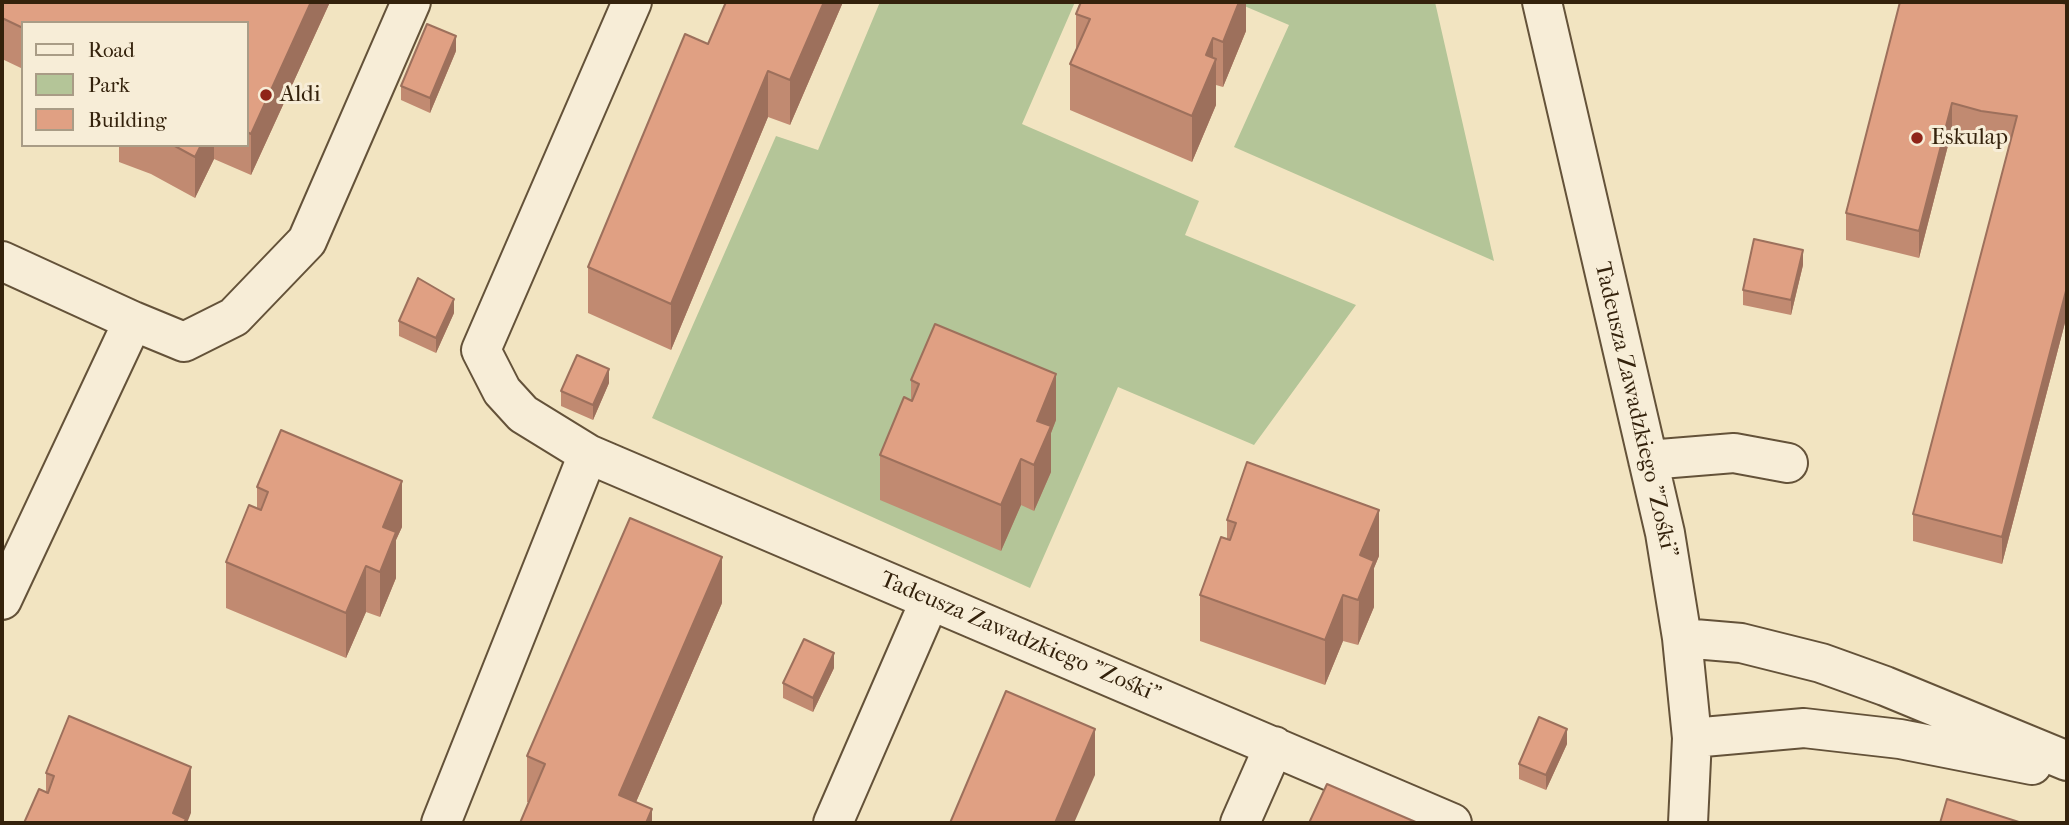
<!DOCTYPE html>
<html>
<head>
<meta charset="utf-8">
<style>
	body { margin:0 }
	#map { position:relative; width:2069px; height:825px; overflow:hidden; background:#f2e4c1; font-family:"IM FELL French Canon",serif }
	canvas { display:block }
	.frame { position:absolute; inset:0; border:4px solid #34220c; pointer-events:none }
	.legend { position:absolute; left:21px; top:21px; width:228px; height:126px; box-sizing:border-box; background:#f7edd7; border:2px solid #a99c86; margin:0; padding:9px 12px; list-style:none; font-size:21px; color:#34220c }
	.legend li { display:flex; align-items:center; gap:14px; height:35px }
	.legend b { width:35px; border:2px solid #a99c86 }
</style>
</head>
<body>
<div id="map">
<canvas width="2069" height="825"></canvas>
<div class="frame"></div>
<ul class="legend">
<li><b style="height:9px;background:#f7edd7"></b>Road</li>
<li><b style="height:19px;background:#b4c598"></b>Park</li>
<li><b style="height:19px;background:#e0a083"></b>Building</li>
</ul>
</div>
<script>
const ctx = document.querySelector('canvas').getContext('2d');
ctx.lineJoin = 'round';
function paint(path, color) { ctx.fillStyle = color; ctx.fill(path, 'evenodd'); }
const shape = rows => new Path2D(rows.map(r => 'M' + r).join(''));
function stroke(path, color, width, dash) { ctx.strokeStyle = color; ctx.lineWidth = width; ctx.lineCap = dash ? 'butt' : 'round'; ctx.setLineDash(dash || []); ctx.stroke(path); }
function label(font, color, halo, rows, align = 'center') {
  ctx.font = font + ' "IM FELL French Canon",serif'; ctx.lineWidth = 6; ctx.setLineDash([]); ctx.textBaseline = 'middle'; ctx.strokeStyle = halo; ctx.fillStyle = color; for (const [text, x, y, turn = 0] of rows) {
    ctx.save(); ctx.translate(x, y); ctx.rotate((+turn || 0) * Math.PI / 180); ctx.textAlign = isNaN(turn) ? turn : align; if (halo) ctx.strokeText(text, 0, 0); ctx.fillText(text, 0, 0); ctx.restore();
  }
}
const green = shape([
	[880,2,1075,2,1022,124,1199,201,1185,235,1356,305,1254,445,1118,387,1030,588,652,418,776,136,818,150],
	[1235,2,1435,2,1494,261,1234,147,1289,25]
]);
const minor = shape([
	[632,2,481,350,502,391,523,414,588,454,1452,823],
	[1542,2,1665,533,1682,638,1692,738,1688,823],
	[2,261,133,321,184,342,234,317,307,241,411,2],
	[1648,460,1734,453,1788,463],
	[2,600,133,321],
	[1682,638,1741,643,1821,663,1885,686,2067,761],
	[1692,738,1804,728,1900,739,2032,765],
	[441,823,588,454],
	[833,823,930,600],
	[1240,823,1274,746]
]);
const wall = shape([
	[2,2,330,2,251,175,214,159,195,198,151,174,119,162,119,145,247,145,247,23,23,23,23,69,2,59],
	[843,2,790,125,768,117,671,350,588,313,588,267,708,44],
	[1246,2,1246,31,1223,87,1216,85,1216,105,1192,162,1070,110,1070,64,1076,50,1076,14],
	[1900,2,2067,4,2067,315,2002,564,1913,541,1913,514,2010,142,1981,138,1952,130,1919,258,1846,240,1846,213],
	[456,51,430,113,401,100,401,86],
	[1803,265,1791,315,1743,305,1743,290],
	[454,313,436,353,399,336,399,321],
	[911,380,1056,420,1051,433,1051,472,1034,511,1021,505,1001,551,880,500,880,455,911,400],
	[609,383,593,420,561,406,561,391],
	[257,487,402,527,396,540,396,578,380,617,366,612,346,658,226,608,226,562,257,508],
	[1227,520,1379,556,1374,568,1374,607,1358,645,1343,641,1325,685,1200,641,1200,595,1227,539],
	[722,603,636,802,652,823,527,802,527,756],
	[834,668,813,712,783,698,783,683],
	[1567,744,1546,790,1519,779,1519,764],
	[46,773,191,813,46,792]
]);
const shadedWall = shape([
	[311,2,330,2,251,175,251,134],
	[824,2,843,2,790,125,790,80],
	[1239,2,1246,2,1246,31,1223,87,1223,42],
	[456,36,456,51,430,113,430,98],
	[1213,38,1213,65,1216,59,1216,105,1192,162,1192,116,1206,55],
	[768,71,768,117,671,350,671,304],
	[1952,103,1952,130,1919,258,1919,231],
	[201,145,214,145,214,159,195,198,195,157],
	[1803,250,1803,265,1791,315,1791,300],
	[2067,287,2067,315,2002,564,2002,537],
	[454,299,454,313,436,353,436,338],
	[609,369,609,383,593,420,593,405],
	[1056,374,1056,420,1051,433,1051,472,1034,511,1034,465,1037,421],
	[1021,459,1021,505,1001,551,1001,505],
	[402,481,402,527,396,540,396,578,380,617,380,572,383,527],
	[1379,510,1379,556,1374,568,1374,607,1358,645,1360,555],
	[722,557,722,603,627,823,619,795],
	[366,566,366,612,346,658,346,613],
	[1343,595,1343,641,1325,685,1325,640],
	[834,653,834,668,813,712,813,698],
	[1095,729,1095,775,1074,823,1055,823],
	[1567,729,1567,744,1546,790,1546,775],
	[191,767,191,813,187,823,173,823,173,813],
	[652,809,652,823,646,823]
]);
const building = shape([
	[2,2,311,2,251,134,247,132,247,23,23,23,23,28,2,18,2,2],
	[726,2,824,2,790,80,768,71,671,304,588,267,685,34,708,44,726,2],
	[1081,2,1239,2,1223,42,1213,38,1206,55,1216,59,1192,116,1070,64,1090,19,1076,14,1081,2],
	[1900,2,2058,2,2067,4,2067,287,2002,537,1913,514,2017,116,1981,111,1952,103,1919,231,1846,213,1900,2],
	[427,24,456,36,430,98,401,86,427,24],
	[173,145,201,145,195,157,173,145],
	[1754,239,1803,250,1791,300,1743,290,1754,239],
	[418,278,454,299,436,338,399,321,418,278],
	[935,324,1056,374,1037,421,1051,426,1034,465,1021,459,1001,505,880,455,904,397,912,401,919,384,911,380,935,324],
	[577,355,609,369,593,405,561,391,577,355],
	[281,430,402,481,383,527,396,532,380,572,366,566,346,613,226,562,249,505,261,510,268,492,257,487,281,430],
	[1247,462,1379,510,1360,555,1374,561,1358,600,1343,595,1325,640,1200,595,1221,537,1230,540,1236,523,1227,520,1247,462],
	[630,518,722,557,619,795,652,809,646,823,520,823,545,764,527,756,630,518],
	[804,639,834,653,813,698,783,683,804,639],
	[1006,691,1095,729,1055,823,950,823,1006,691],
	[69,716,191,767,173,813,186,819,184,823,24,823,39,789,48,793,54,776,46,773,69,716],
	[1539,717,1567,729,1546,775,1519,764,1539,717],
	[1327,784,1418,823,1309,823,1327,784],
	[1947,799,2022,823,1940,823,1947,799]
]);
const markers = [
	[266,95,7,"#8f2418"],
	[1917,138,7,"#8f2418"]
];
const poiNames = [
	["Aldi",280,95],
	["Eskulap",1931,138]
];
const streetNames = [
	["Tadeusza Zawadzkiego \"Zośki\"",1635,410,77],
	["Tadeusza Zawadzkiego \"Zośki\"",1020,638,23]
];
paint(green, '#b4c598');
stroke(minor, '#645239', 42);
stroke(minor, '#f7edd7', 38);
paint(wall, '#c18a71');
paint(shadedWall, '#9d705c');
paint(building, '#e0a083');
stroke(building, '#9d705c', 2);
for (const [x, y, r, color] of markers) { const dot = new Path2D(); dot.arc(x, y, r, 0, 2 * Math.PI); ctx.fillStyle = color; ctx.fill(dot); stroke(dot, '#f7edd7', 2.5); }
label('23px', '#34220c', '#f7edd7', poiNames, 'left');
label('23px', '#34220c', '#f7edd7', streetNames);
</script>
</body>
</html>
